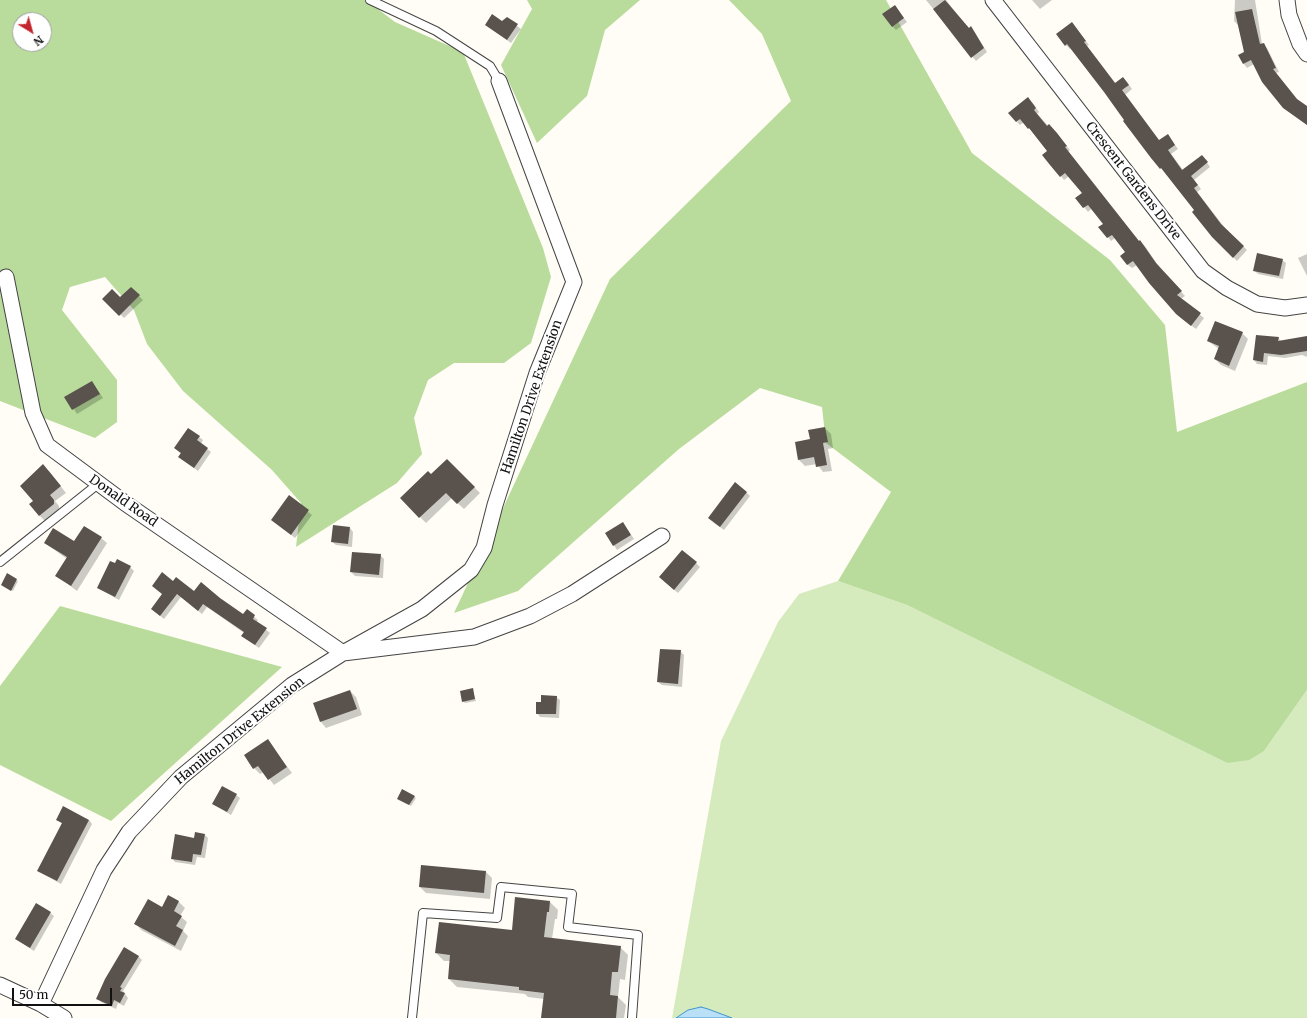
<!DOCTYPE html>
<html>
<head>
<meta charset="utf-8">
<style>
	body { margin:0 }
	#map { position:relative; width:1307px; height:1018px; overflow:hidden; background:#fffdf5; font-family:Merriweather,serif }
	canvas { display:block }
	.north { position:absolute; left:12px; top:12px; width:40px; height:40px; box-sizing:border-box; background:#fff; border:1px solid #a0a0a0; border-radius:50%; rotate:143deg; font-size:11px; font-weight:700; line-height:16px; text-align:center; color:#111 }
	.north::after { content:''; display:block; margin:auto; width:14px; height:18px; background:#c4262e; clip-path:polygon(50% 0,100% 100%,50% 72%,0 100%) }
	.scale { position:absolute; left:12px; top:988px; width:100px; height:18px; box-sizing:border-box; border:2px solid #111; border-top:0; padding-left:5px; font-size:12px; line-height:14px; white-space:nowrap; color:#111; -webkit-text-stroke:3px #fff; paint-order:stroke }
</style>
</head>
<body>
<div id="map">
<canvas width="1307" height="1018"></canvas>
<div class="north">N</div>
<div class="scale">50 m</div>
</div>
<script>
const ctx = document.querySelector('canvas').getContext('2d');
ctx.lineJoin = 'round';
function paint(path, color) { ctx.fillStyle = color; ctx.fill(path, 'evenodd'); }
const shape = rows => new Path2D(rows.map(r => 'M' + r).join(''));
function stroke(path, color, width, dash) { ctx.strokeStyle = color; ctx.lineWidth = width; ctx.lineCap = dash ? 'butt' : 'round'; ctx.setLineDash(dash || []); ctx.stroke(path); }
function label(font, color, halo, rows, align = 'center') {
  ctx.font = font + ' Merriweather,serif'; ctx.lineWidth = 4; ctx.setLineDash([]); ctx.textBaseline = 'middle'; ctx.strokeStyle = halo; ctx.fillStyle = color; for (const [text, x, y, turn = 0] of rows) {
    ctx.save(); ctx.translate(x, y); ctx.rotate((+turn || 0) * Math.PI / 180); ctx.textAlign = isNaN(turn) ? turn : align; if (halo) ctx.strokeText(text, 0, 0); ctx.fillText(text, 0, 0); ctx.restore();
  }
}
const green = shape([
	[838,581,907,605,1227,763,1264,751,1307,690,1307,1018,672,1018,721,741,778,622,799,594]
]);
const forest = shape([
	[0,0,366,0,395,22,463,52,543,248,551,277,531,343,504,363,454,363,428,380,414,418,422,454,397,483,296,547,301,503,272,470,183,391,147,344,134,310,105,277,70,287,62,310,117,380,117,422,95,438,0,401],
	[20,20,44,20,44,44,20,44],
	[527,0,640,0,605,30,587,96,537,143,501,65,532,9],
	[729,0,886,0,972,153,1110,260,1165,325,1177,432,1307,382,1307,690,1264,751,1249,760,1227,763,907,605,838,581,891,492,826,443,822,407,760,388,679,449,518,591,454,613,610,279,791,101,762,34],
	[60,606,282,667,111,821,0,765,0,686]
]);
const water = shape([
	[701,1007,708,1009,732,1018,676,1018,688,1010,701,1007]
]);
const shadow = shape([
	[926,0,946,0,969,29,974,31,987,52,976,61],
	[1032,0,1052,0,1040,9],
	[1235,0,1255,0,1262,44,1267,48,1279,72,1276,73,1298,101,1307,107,1307,125,1284,108,1254,64,1247,68,1244,64,1240,55,1245,52,1238,25,1234,21],
	[898,10,907,22,896,30,892,26],
	[507,18,521,29,511,43,486,25,502,22],
	[1075,27,1089,45,1087,46,1116,84,1123,78,1127,82,1132,89,1125,95,1159,141,1168,135,1171,139,1178,149,1171,154,1183,170,1205,160,1210,167,1194,180,1201,189,1197,192,1225,228,1247,250,1237,261,1213,236,1196,210,1104,91,1071,48,1070,49,1066,45],
	[1032,102,1039,112,1037,114,1060,138,1070,150,1068,152,1139,242,1144,245,1160,268,1185,296,1181,299,1204,318,1196,329,1181,318,1137,265,1132,268,1128,265,1121,256,1126,253,1115,238,1111,241,1100,227,1104,224,1092,208,1088,212,1077,198,1083,194,1069,176,1064,180,1061,176,1049,152,1024,122,1020,125,1017,122],
	[1307,254,1307,276,1298,258],
	[1282,260,1286,263,1283,279,1258,274,1254,270],
	[131,288,143,300,124,318,104,299,120,298],
	[1242,333,1248,339,1235,371,1221,365,1215,359,1219,349,1208,341],
	[1307,337,1307,357,1302,355,1285,358,1268,356,1267,365,1257,364,1254,360,1278,338,1282,342],
	[92,382,103,398,77,414,66,397],
	[825,428,831,434,833,448,828,449,832,471,823,472,817,464,805,466,799,460,811,440],
	[199,437,203,440,201,444,211,452,198,471,183,460,181,454,175,448],
	[447,460,480,493,464,509,452,498,426,523,401,498,431,476],
	[49,471,66,493,55,501,59,506,59,510,45,521,39,515,34,501],
	[746,492,750,496,724,530,713,522],
	[289,497,312,515,295,538,272,520],
	[623,523,634,539,617,550,606,533],
	[350,528,353,532,352,547,336,545,332,542],
	[101,538,107,543,77,591,57,576,67,559,45,543,74,542],
	[380,555,384,559,383,578,355,576,351,572],
	[696,563,700,567,678,593,664,581],
	[116,565,130,567,134,571,119,600,98,588],
	[7,575,18,581,13,591,3,586],
	[173,582,194,592,220,599,243,615,247,611,258,620,257,622,270,633,259,648,246,639,244,633,207,607,202,614,181,597,164,619,152,609],
	[680,651,684,655,682,687,662,685,658,682],
	[472,689,476,701,465,703,463,701],
	[350,691,356,697,362,715,326,728,321,722],
	[556,697,560,700,559,718,540,717,537,713,541,703],
	[267,740,292,773,274,785,264,772,260,774,254,768,245,755],
	[236,795,240,798,231,815,213,804],
	[414,797,416,798,411,806,400,800],
	[57,820,89,820,92,824,61,884,38,871,63,824],
	[205,835,208,838,205,858,197,857,195,865,175,862,172,858,195,839],
	[486,872,492,878,490,899,426,893,420,887],
	[169,897,179,902,185,908,180,916,187,922,183,931,188,936,181,951,141,930,136,924,163,908],
	[550,902,558,910,557,919,555,919,552,939,620,947,628,955,625,980,620,979,618,997,626,1005,624,1018,542,1018,544,999,528,997,525,994,457,987,449,979,451,961,444,961,436,953,513,931],
	[50,913,54,916,34,951,16,939],
	[138,956,142,960,123,991,128,998,124,1006,118,1003,116,1009,101,1002,98,999]
]);
const building = shape([
	[945,0,969,28,971,26,984,48,971,58,933,9],
	[895,5,904,18,892,27,882,14],
	[1252,9,1260,44,1264,43,1276,68,1273,69,1297,99,1307,106,1307,125,1283,108,1262,82,1251,60,1243,64,1238,55,1244,52,1235,12],
	[492,14,502,21,507,17,518,24,507,40,485,25],
	[1072,22,1086,41,1084,42,1115,83,1123,77,1129,85,1122,90,1159,140,1168,134,1175,145,1168,150,1182,170,1202,155,1208,162,1191,176,1198,185,1194,188,1221,224,1244,246,1233,258,1212,237,1192,212,1194,210,1161,168,1160,169,1151,158,1123,121,1124,120,1104,92,1067,44,1065,46,1056,34],
	[1028,97,1036,108,1034,110,1047,126,1049,124,1057,133,1067,146,1065,147,1139,241,1140,240,1156,263,1182,291,1177,295,1201,313,1191,326,1176,314,1149,283,1133,261,1127,265,1120,256,1125,252,1112,235,1107,238,1098,227,1103,224,1088,205,1083,208,1075,198,1082,193,1065,173,1060,177,1050,165,1042,155,1047,151,1029,128,1028,129,1020,119,1016,122,1008,113],
	[1257,253,1283,259,1279,276,1253,271],
	[131,287,140,295,119,316,102,299,112,289,120,297],
	[1215,321,1243,332,1229,366,1214,359,1219,346,1207,341],
	[1256,335,1279,337,1278,341,1307,336,1307,351,1281,355,1264,353,1263,362,1253,360],
	[92,381,100,394,72,410,64,397],
	[825,427,828,442,823,443,827,465,816,467,814,457,798,460,795,442,810,439,808,430],
	[188,428,200,436,197,440,208,448,194,468,178,457,181,453,174,448],
	[447,459,475,487,457,504,446,493,419,518,400,498,428,471,431,474],
	[43,464,61,486,50,495,54,500,54,504,39,516,29,504,33,501,20,486],
	[735,482,747,492,720,527,708,518],
	[289,495,309,510,291,535,271,520],
	[623,522,631,535,613,546,605,533],
	[333,525,350,527,348,544,331,542],
	[84,526,102,537,71,586,55,576,67,557,44,543,53,528,74,541],
	[682,550,697,562,674,590,659,577],
	[352,552,381,554,379,575,350,572],
	[117,559,131,566,115,597,97,588,110,561,115,563],
	[162,572,173,581,176,577,194,591,201,582,220,598,243,614,247,609,255,615,253,619,267,628,255,645,241,636,244,632,203,604,198,611,177,594,160,616,151,609,162,594,152,586],
	[7,573,17,579,11,591,1,585],
	[660,649,681,650,678,684,657,682],
	[473,688,475,699,462,702,460,691],
	[350,690,357,709,320,722,313,703],
	[541,695,557,696,556,714,536,714,536,702,541,702],
	[268,739,287,767,268,780,258,766,253,769,244,755],
	[222,786,237,794,227,812,212,804],
	[402,789,415,796,409,805,397,799],
	[63,806,89,820,57,881,37,871,62,823,56,820],
	[195,832,205,834,201,855,193,854,192,862,171,859,175,834,194,838],
	[421,865,486,871,484,893,419,887],
	[168,895,179,901,174,911,182,916,176,926,183,930,175,946,134,924,148,899,162,907],
	[515,897,550,901,549,912,547,912,544,937,621,946,618,972,612,972,610,995,618,996,616,1018,541,1018,544,993,519,990,519,987,448,979,450,955,435,953,439,922,512,930],
	[36,903,51,912,30,948,15,939],
	[124,947,139,956,120,987,122,988,120,991,125,993,120,1003,114,1000,112,1006,96,999,105,979]
]);
const lane = shape([
	[370,0,436,31,490,66,499,81],
	[0,562,98,484],
	[412,1018,423,913,497,918,501,887,572,894,568,927,638,935,632,1018]
]);
const street = shape([
	[993,0,1203,271,1227,288,1257,304,1285,308,1307,305],
	[1287,0,1289,15,1300,44,1307,54],
	[6,277,33,413,47,445,125,503,343,653,474,637,530,616,572,594,662,536],
	[0,985,41,1004,64,1018],
	[41,1004,104,870,129,832,181,777,292,685,343,653,422,609,471,570,484,548,495,505,537,373,574,282,499,81]
]);
const streetNames = [
	["Crescent Gardens Drive",1133,181,52],
	["Hamilton Drive Extension",532,397,-71],
	["Donald Road",123,501,35],
	["Hamilton Drive Extension",240,731,-39]
];
paint(green, '#d5ebbd');
paint(forest, '#b9dc9c');
paint(water, '#b9e0f7');
stroke(water, '#3f96cf', 1);
paint(shadow, '#0003');
paint(building, '#5a524d');
stroke(lane, '#444', 10);
stroke(street, '#444', 17);
stroke(lane, '#fff', 8);
stroke(street, '#fff', 15);
label('13px', '#111', '#fff', streetNames);
</script>
</body>
</html>
